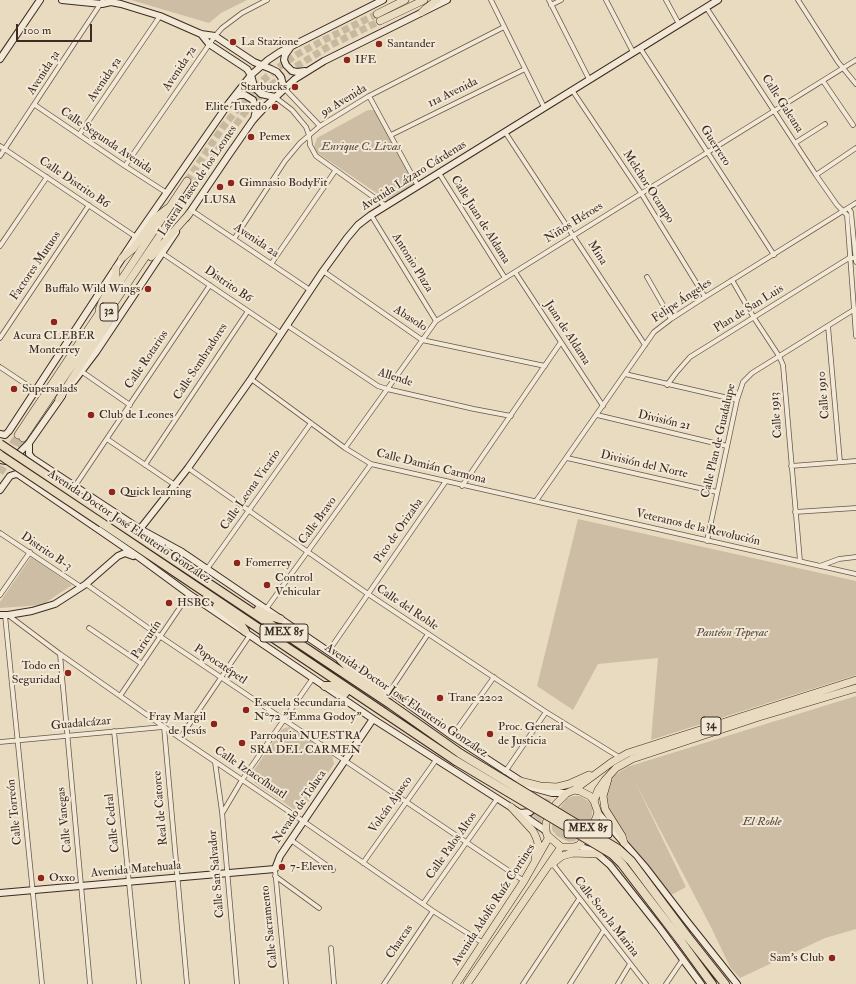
<!DOCTYPE html>
<html>
<head>
<meta charset="utf-8">
<style>
	body { margin:0 }
	#map { position:relative; width:856px; height:984px; overflow:hidden; background:#e9dbbf; font-family:"IM FELL Double Pica",serif }
	canvas { display:block }
	.scale { position:absolute; left:16px; top:24px; width:76px; height:18px; box-sizing:border-box; border:2px solid #3d2a23; border-top:0; padding-left:5px; font-size:12px; line-height:14px; white-space:nowrap; color:#3d2a23; -webkit-text-stroke:3px #f1e8d5; paint-order:stroke }
</style>
</head>
<body>
<div id="map">
<canvas width="856" height="984"></canvas>
<div class="scale">100 m</div>
</div>
<script>
const ctx = document.querySelector('canvas').getContext('2d');
ctx.lineJoin = 'round';
function paint(path, color) { ctx.fillStyle = color; ctx.fill(path, 'evenodd'); }
const shape = rows => new Path2D(rows.map(r => 'M' + r).join(''));
function stroke(path, color, width, dash) { ctx.strokeStyle = color; ctx.lineWidth = width; ctx.lineCap = dash ? 'butt' : 'round'; ctx.setLineDash(dash || []); ctx.stroke(path); }
function label(font, color, halo, rows, align = 'center') {
  ctx.font = font + ' "IM FELL Double Pica",serif'; ctx.lineWidth = 4; ctx.setLineDash([]); ctx.textBaseline = 'middle'; ctx.strokeStyle = halo; ctx.fillStyle = color; for (const [text, x, y, turn = 0] of rows) {
    ctx.save(); ctx.translate(x, y); ctx.rotate((+turn || 0) * Math.PI / 180); ctx.textAlign = isNaN(turn) ? turn : align; if (halo) ctx.strokeText(text, 0, 0); ctx.fillText(text, 0, 0); ctx.restore();
  }
}
const green = shape([
	[131,0,247,0,221,13,209,23],
	[368,110,373,110,377,113,413,183,412,186,387,200,316,152,314,147,317,138],
	[578,519,856,581,856,675,651,740,658,658,598,664,573,710,537,686],
	[31,557,72,585,42,605,0,608,0,602],
	[856,696,856,929,825,938,740,978,730,967,711,927,635,782,686,887,671,895,607,814,604,802,611,778,627,767],
	[289,727,332,755,334,764,304,808,295,810,255,783,252,773,282,729],
	[573,796,580,796,585,799,590,803,592,808,592,814,589,826,585,832,575,841,569,842,557,836,552,830,552,825,555,816,562,805,567,799],
	[545,798,551,800,545,811,541,823,532,815,540,806],
	[603,825,609,833,600,845,595,848,588,846]
]);
const primaryTunnel = shape([
	[187,181,223,127,244,101,262,81,279,67,296,55,326,39,377,14],
	[194,185,230,132,250,106,267,89,284,75,300,64,331,45,380,21],
	[1,462,18,435],
	[0,473,23,438]
]);
const street = shape([
	[491,0,544,107],
	[549,0,589,79],
	[606,0,633,52],
	[666,0,679,24],
	[798,0,838,62,856,84],
	[551,5,561,0],
	[706,7,816,175,837,205,847,215,856,336],
	[640,48,774,255],
	[823,81,853,125],
	[284,88,320,126],
	[572,90,641,193,705,297],
	[369,96,418,186],
	[275,97,292,110,306,127,309,135,310,145,316,156,386,206],
	[35,105,125,166,167,193],
	[505,132,645,345],
	[79,135,160,16],
	[391,135,525,69],
	[795,143,825,124],
	[0,146,136,237],
	[0,156,103,0],
	[125,166,215,36,222,28,242,13,267,0],
	[439,173,505,278],
	[816,175,856,148],
	[848,208,851,212,856,262],
	[191,210,310,290],
	[371,215,436,321],
	[234,239,285,161,300,143,320,126,369,96,504,27],
	[0,246,47,177],
	[162,253,282,334],
	[271,264,335,171],
	[323,271,422,340,545,366],
	[515,272,603,406],
	[647,277,671,319],
	[732,280,754,318,779,356,783,365,800,561],
	[288,326,378,386,387,389,474,409,511,416],
	[828,326,840,462],
	[0,338,89,205],
	[0,367,36,391],
	[81,371,130,405],
	[625,374,737,400],
	[251,379,345,448,371,464,856,574],
	[667,385,676,373,690,357,849,258,856,258],
	[597,415,727,446],
	[107,439,175,485],
	[345,448,436,321,856,60],
	[567,458,717,492],
	[145,465,248,311],
	[791,466,856,461],
	[188,468,368,594,546,712,619,757],
	[75,486,210,285],
	[462,486,561,342],
	[536,501,654,332,671,319,705,297,856,203],
	[795,512,856,508],
	[0,533,81,587],
	[707,541,737,400,743,382,752,373,855,309],
	[820,566,839,559,856,557],
	[207,569,311,423],
	[86,584,161,637,524,881],
	[0,595,30,552],
	[266,609,371,464],
	[5,615,42,984],
	[8,615,60,654,180,738,303,821,433,911,483,943],
	[89,628,142,664],
	[328,652,446,481],
	[60,654,90,984],
	[390,691,428,634],
	[120,696,189,594],
	[164,727,187,984],
	[114,731,139,984],
	[452,736,494,677],
	[180,738,250,635],
	[0,742,163,727],
	[215,762,222,812,237,984],
	[505,772,546,712],
	[223,812,242,780,313,678],
	[291,840,333,870],
	[363,863,436,760],
	[552,863,646,984],
	[275,869,286,984],
	[275,876,319,908],
	[423,904,497,799],
	[331,948,334,984],
	[384,984,433,911],
	[523,984,579,899],
	[570,984,604,930],
	[618,984,630,964],
	[666,984,683,959]
]);
const secondary = shape([
	[62,0,102,4,111,2,121,4,160,16,201,34,215,36,254,62,271,69,277,72,281,77,284,88],
	[201,34,209,44,247,69,251,75,254,86,257,90,261,94,275,97],
	[290,48,285,55,284,60,286,65,292,71,297,72,305,71],
	[0,59,40,0],
	[234,98,239,95,245,95,253,100,256,110,254,119],
	[186,218,228,156,253,120,265,107,295,79,324,61,447,0],
	[74,381,96,352,176,232],
	[0,434,5,435,9,431,136,237,229,103,251,75,268,60,280,52,383,0],
	[29,443,29,454,32,458,140,529,182,552,344,662],
	[0,460,6,461,13,459,29,443,62,396],
	[0,490,10,476,16,474,19,475,140,558,189,594,373,719,520,813,546,831],
	[140,529,188,468,251,379,323,271,347,238,358,225,371,215,718,0],
	[0,615,8,615,32,611,55,604,86,584,118,556,125,553,133,556],
	[352,667,390,691,452,736,530,787,552,793,567,793],
	[520,813,530,812,537,804],
	[598,813,646,868,686,920,737,984],
	[578,846,594,851,610,865,659,927,701,984],
	[0,893,275,869,280,856,373,719]
]);
const primary = shape([
	[422,12,425,9,437,0],
	[377,14,405,0],
	[380,21,424,0],
	[151,257,189,214],
	[122,258,133,249,155,218,168,208],
	[99,310,102,302,116,275,116,268],
	[59,399,114,313],
	[18,435,187,181],
	[23,438,194,185],
	[608,779,603,796,605,809,622,836,624,843],
	[520,781,540,786,557,787,569,784,589,775],
	[574,790,612,762,628,753,856,680],
	[574,790,580,791,590,796,594,801,598,813,592,828,582,842,578,846,574,847,561,847,547,835,546,831,546,823,548,818,556,804,567,793,574,790],
	[594,801,598,790,605,780,616,768,632,759,759,717,856,688],
	[511,807,533,831,536,837,538,843,535,859],
	[552,864,562,856,573,853,599,854],
	[456,984,524,881,549,837],
	[467,984,561,847]
]);
const highway = shape([
	[106,515,390,704,461,754],
	[102,523,456,761],
	[217,606,240,624,245,631],
	[258,610,266,615,280,619],
	[341,660,355,674,383,694],
	[325,686,333,686,345,693],
	[687,936,725,984],
	[680,940,712,984]
]);
const highwayBridge = shape([
	[0,444,106,515],
	[0,455,102,523],
	[461,754,618,849,631,861,687,936],
	[456,761,612,854,622,864,680,940]
]);
const markers = [
	[233,42,4,"#8f2418"],
	[379,44,4,"#8f2418"],
	[347,60,4,"#8f2418"],
	[295,87,4,"#8f2418"],
	[275,107,4,"#8f2418"],
	[251,137,4,"#8f2418"],
	[231,183,4,"#8f2418"],
	[220,187,4,"#8f2418"],
	[148,289,4,"#8f2418"],
	[54,322,4,"#8f2418"],
	[14,389,4,"#8f2418"],
	[91,415,4,"#8f2418"],
	[112,492,4,"#8f2418"],
	[237,563,4,"#8f2418"],
	[267,585,4,"#8f2418"],
	[169,603,4,"#8f2418"],
	[68,673,4,"#8f2418"],
	[440,698,4,"#8f2418"],
	[246,710,4,"#8f2418"],
	[214,724,4,"#8f2418"],
	[490,734,4,"#8f2418"],
	[242,743,4,"#8f2418"],
	[282,867,4,"#8f2418"],
	[41,878,4,"#8f2418"],
	[832,958,4,"#8f2418"]
];
const shields = [
	[109,312,18],
	[284,633,48],
	[711,726,20],
	[588,829,48]
];
const shieldNames = [
	["32",109,312],
	["MEX 85",284,633],
	["34",711,726],
	["MEX 85",588,829]
];
const poiNames = [
	["La Stazione",241,42],
	["Santander",387,44],
	["IFE",355,60],
	["Starbucks",287,87,"right"],
	["Elite Tuxedo",267,107,"right"],
	["Pemex",259,137],
	["Gimnasio BodyFit",239,183],
	["LUSA",220,200,"center"],
	["Buffalo Wild Wings",140,289,"right"],
	["Acura CLEBER",54,336,"center"],
	["Monterrey",54,350,"center"],
	["Supersalads",22,389],
	["Club de Leones",99,415],
	["Quick learning",120,492],
	["Fomerrey",245,563],
	["Control",275,578],
	["Vehicular",275,592],
	["HSBC",177,603],
	["Todo en",60,666,"right"],
	["Seguridad",60,680,"right"],
	["Trane 2202",448,698],
	["Escuela Secundaria",254,703],
	["N°72 \"Emma Godoy\"",254,717],
	["Fray Margil",206,717,"right"],
	["de Jesús",206,731,"right"],
	["Proc. General",498,727],
	["de Justicia",498,741],
	["Parroquia NUESTRA",250,736],
	["SRA DEL CARMEN",250,750],
	["7-Eleven",290,867],
	["Oxxo",49,878],
	["Sam's Club",824,958,"right"]
];
const streetNames = [
	["Avenida 7a",180,69,-56],
	["Avenida 3a",44,73,-57],
	["Avenida 5a",105,80,-56],
	["11a Avenida",453,93,-26],
	["9a Avenida",344,101,-31],
	["Calle Galeana",782,104,57],
	["Calle Segunda Avenida",106,141,34],
	["Guerrero",715,146,57],
	["Avenida Lázaro Cárdenas",414,176,-32],
	["Lateral Paseo de los Leones",198,181,-56],
	["Calle Distrito B6",74,183,34],
	["Melchor Ocampo",648,187,57],
	["Calle Juan de Aldama",480,220,58],
	["Niños Héroes",574,223,-32],
	["Avenida 2a",256,241,34],
	["Mina",597,253,57],
	["Antonio Plaza",412,263,58],
	["Factores Mutuos",36,266,-56],
	["Distrito B6",228,285,34],
	["Felipe Ángeles",682,301,-34],
	["Plan de San Luis",749,309,-32],
	["Abasolo",410,319,33],
	["Juan de Aldama",567,333,57],
	["Calle Rotarios",147,360,-56],
	["Calle Sembradores",201,362,-57],
	["Allende",395,378,18],
	["Calle 1910",824,395,-95],
	["Calle 1913",777,415,-95],
	["División 21",664,421,13],
	["Calle Plan de Guadalupe",719,441,-77],
	["División del Norte",644,465,13],
	["Calle Damián Carmona",431,467,14],
	["Calle Leona Vicario",251,490,-55],
	["Calle Bravo",318,521,-54],
	["Avenida Doctor José Eleuterio González",129,527,34],
	["Veteranos de la Revolución",698,528,13],
	["Pico de Orizaba",399,531,-55],
	["Distrito B-3",46,552,34],
	["Calle del Roble",407,608,34],
	["Paricutín",147,640,-56],
	["Popocatépetl",220,665,34],
	["Avenida Doctor José Eleuterio González",406,701,34],
	["Guadalcázar",81,724,-5],
	["Calle Iztaccíhuatl",250,773,34],
	["Volcán Ajusco",391,805,-55],
	["Nevado de Toluca",300,807,-56],
	["Real de Catorce",161,808,-95],
	["Calle Torreón",15,812,-96],
	["Calle Vanegas",65,820,-96],
	["Calle Cedral",113,823,-96],
	["Calle Palos Altos",452,846,-55],
	["Avenida Matehuala",136,870,-5],
	["Calle San Salvador",217,874,-95],
	["Avenida Adolfo Ruíz Cortines",494,905,-57],
	["Calle Soto la Marina",606,917,52],
	["Calle Sacramento",270,927,-96],
	["Charcas",400,942,-56]
];
const parkNames = [
	["Enrique C. Livas",361,147],
	["Pantéon Tepeyac",732,633],
	["El Roble",762,822]
];
paint(green, '#ccbda4');
stroke(primaryTunnel, '#c7b8a0', 7, [7, 3.5]);
stroke(street, '#68564a', 5.5);
stroke(secondary, '#3d2a23', 8);
stroke(primary, '#3d2a23', 8);
stroke(highway, '#3d2a23', 10);
stroke(street, '#f1e8d5', 4);
stroke(secondary, '#f1e8d5', 6);
stroke(primary, '#e9dbbf', 7);
stroke(highway, '#e9dbbf', 8);
stroke(highwayBridge, '#3d2a23', 10, []);
stroke(highwayBridge, '#e9dbbf', 8);
for (const [x, y, r, color] of markers) { const dot = new Path2D(); dot.arc(x, y, r, 0, 2 * Math.PI); ctx.fillStyle = color; ctx.fill(dot); stroke(dot, '#f1e8d5', 1.5); }
for (const [x, y, w] of shields) { const box = new Path2D(); box.roundRect(x - w / 2, y - 9, w, 18, 3); ctx.fillStyle = '#f1e8d5'; ctx.fill(box); stroke(box, '#3d2a23', 1); }
label('bold 11px', '#3d2a23', null, shieldNames);
label('12px', '#3d2a23', '#f1e8d5', poiNames, 'left');
label('12px', '#3d2a23', '#f1e8d5', streetNames);
label('italic 12px', '#5a473d', '#f1e8d5', parkNames);
</script>
</body>
</html>
